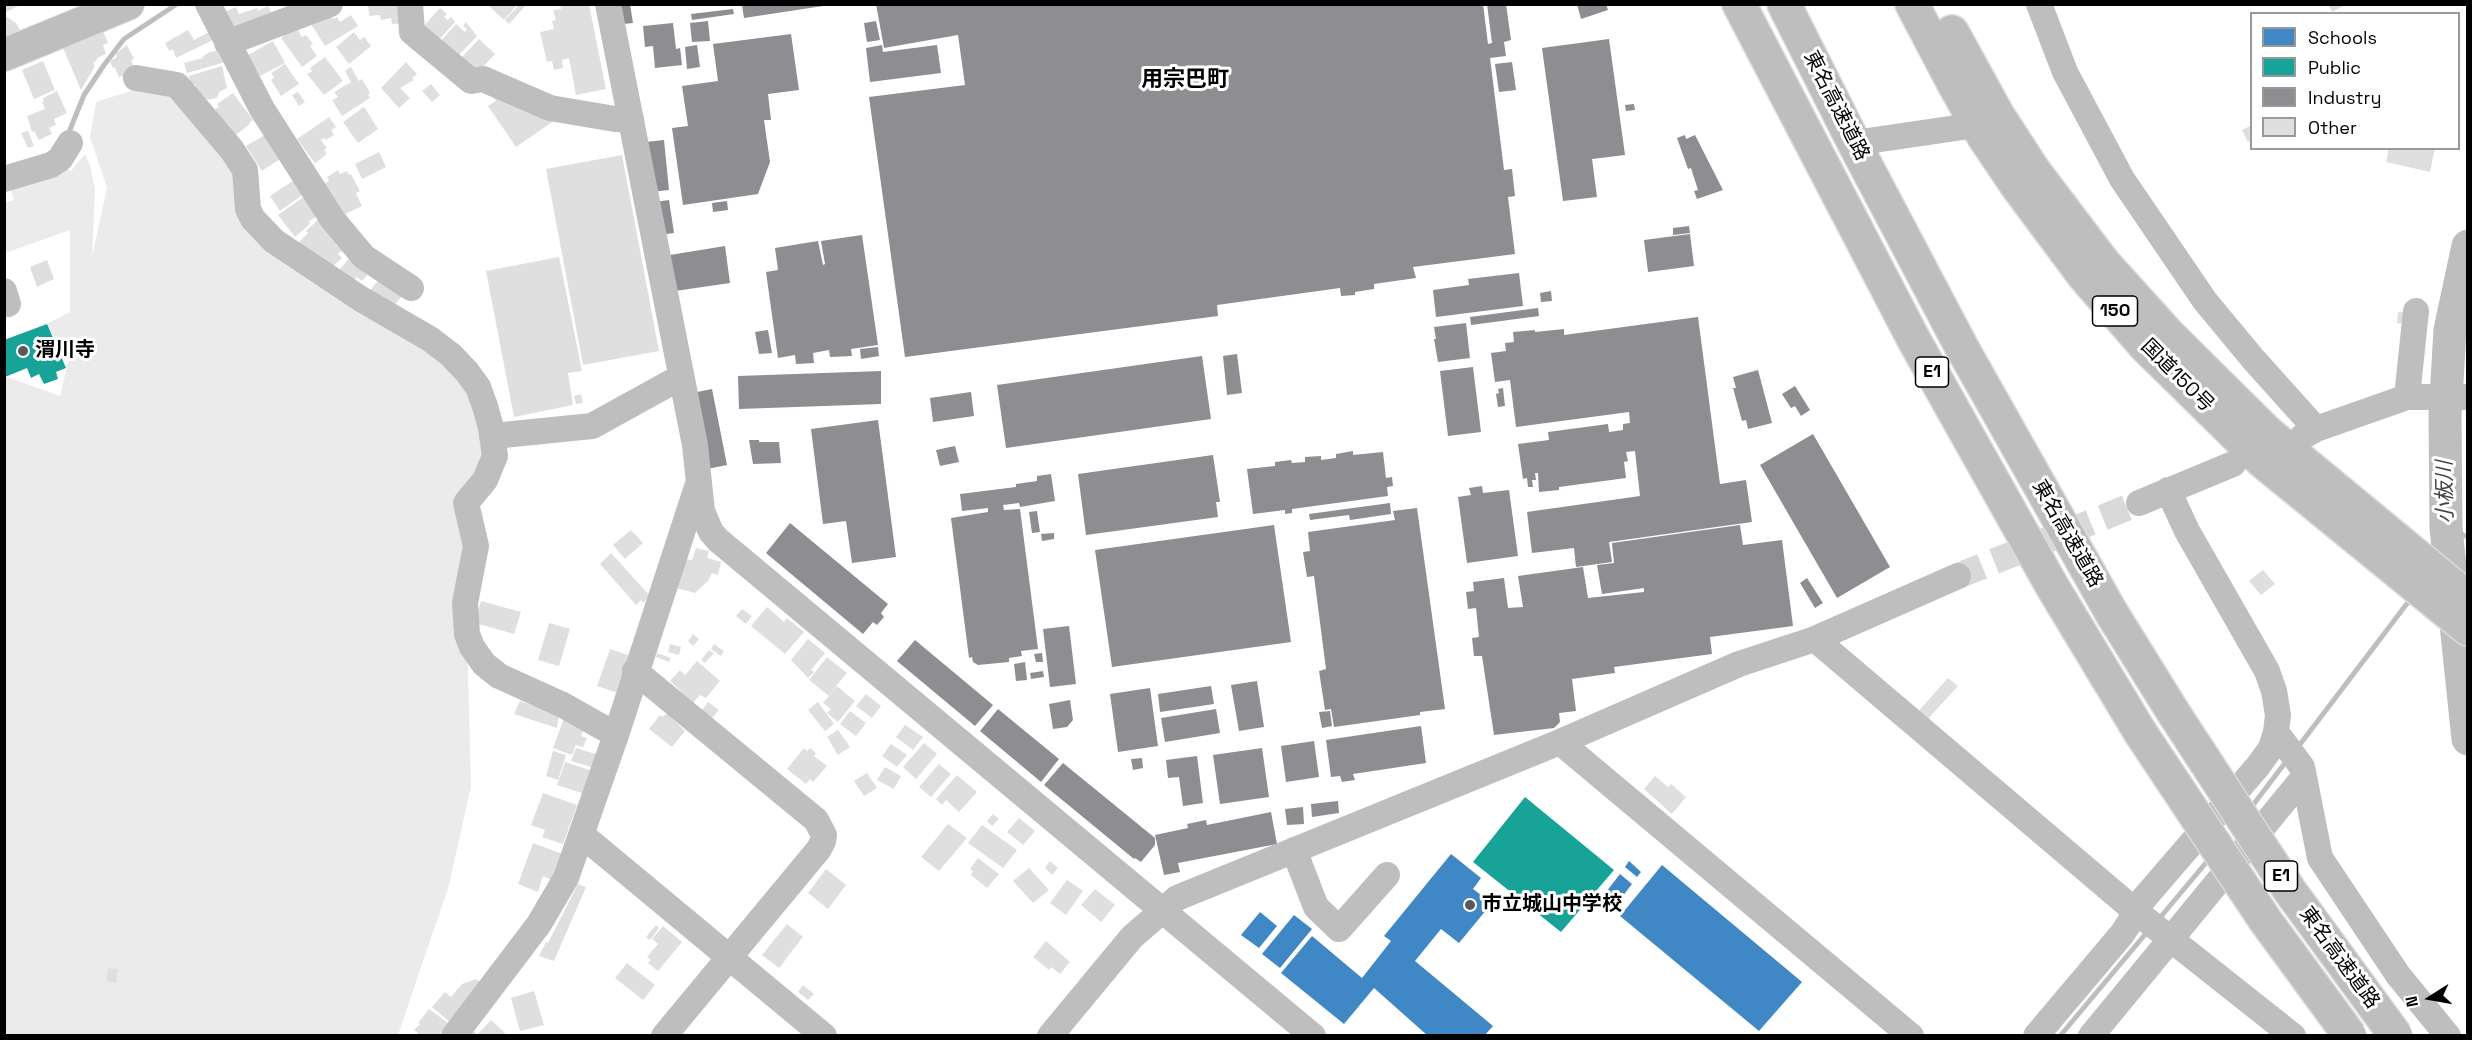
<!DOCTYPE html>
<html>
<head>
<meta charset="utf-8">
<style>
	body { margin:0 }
	#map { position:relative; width:2472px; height:1040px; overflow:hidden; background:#fff; font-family:"Space Grotesk",sans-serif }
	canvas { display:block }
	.frame { position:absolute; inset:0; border:6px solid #000; pointer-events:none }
	.legend { position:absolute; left:2250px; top:12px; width:210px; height:138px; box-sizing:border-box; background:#fff; border:2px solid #999; margin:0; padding:8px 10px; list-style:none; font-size:18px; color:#000 }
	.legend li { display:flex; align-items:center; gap:12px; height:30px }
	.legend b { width:30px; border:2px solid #999 }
	.north { position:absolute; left:2400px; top:968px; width:60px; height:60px; -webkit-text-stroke:4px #fff; paint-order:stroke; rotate:259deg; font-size:16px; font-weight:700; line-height:24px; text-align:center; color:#000 }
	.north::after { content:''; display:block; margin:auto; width:21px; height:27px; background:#000; clip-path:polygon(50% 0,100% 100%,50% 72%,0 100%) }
</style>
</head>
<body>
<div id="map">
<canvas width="2472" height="1040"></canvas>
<div class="frame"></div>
<ul class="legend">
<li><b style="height:16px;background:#3f88c5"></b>Schools</li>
<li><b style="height:16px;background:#17a398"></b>Public</li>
<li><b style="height:16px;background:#8d8d92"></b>Industry</li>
<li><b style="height:16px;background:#dfdfdf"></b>Other</li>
</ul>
<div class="north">N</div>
</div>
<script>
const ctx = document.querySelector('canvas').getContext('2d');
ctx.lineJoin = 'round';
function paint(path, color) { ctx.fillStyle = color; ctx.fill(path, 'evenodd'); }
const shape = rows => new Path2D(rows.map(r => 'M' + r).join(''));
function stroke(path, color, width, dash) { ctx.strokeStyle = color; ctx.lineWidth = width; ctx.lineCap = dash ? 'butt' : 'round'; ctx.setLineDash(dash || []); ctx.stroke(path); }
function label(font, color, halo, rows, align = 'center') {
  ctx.font = font + ' "Space Grotesk","Noto Sans JP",sans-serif'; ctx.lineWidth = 6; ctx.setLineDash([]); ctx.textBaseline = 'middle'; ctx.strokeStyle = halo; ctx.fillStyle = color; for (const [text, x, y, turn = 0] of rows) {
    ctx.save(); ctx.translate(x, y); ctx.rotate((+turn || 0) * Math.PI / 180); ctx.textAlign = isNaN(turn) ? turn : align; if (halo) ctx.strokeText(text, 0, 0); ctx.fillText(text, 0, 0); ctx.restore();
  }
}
const green = shape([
	[159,82,230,156,243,219,451,355,485,406,485,459,467,634,471,786,449,885,398,1035,5,1035,5,376,60,396,70,354,64,360,47,324,70,312,70,230,5,253,5,203,14,200,9,184,63,167,71,171,85,154,90,165,95,190,92,257,107,188,90,137,96,102]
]);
const schools = shape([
	[1451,854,1481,878,1473,889,1492,903,1459,943,1441,929,1415,961,1493,1026,1484,1036,1428,1036,1374,988,1344,1024,1281,973,1312,936,1362,978,1391,941,1384,936],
	[1629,861,1641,872,1637,877,1625,867],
	[1662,865,1802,982,1759,1031,1620,916],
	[1620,874,1632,884,1615,906,1603,896],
	[1260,912,1277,926,1259,948,1241,935],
	[1294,915,1312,929,1280,968,1262,954]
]);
const public = shape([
	[47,324,66,368,56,372,58,379,44,384,39,374,31,378,27,368,5,377,4,340],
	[1525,797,1614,870,1561,932,1473,862]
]);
const industry = shape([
	[619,4,630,4,633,23,623,24],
	[876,4,1483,4,1488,44,1492,43,1487,4,1506,4,1511,40,1504,42,1506,56,1490,58,1504,170,1512,169,1515,196,1508,197,1515,254,1413,267,1416,278,1374,284,1374,289,1355,292,1355,295,1341,296,1340,288,1217,305,1218,316,905,357,869,97,965,85,958,35,884,48],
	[1577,4,1606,4,1608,10,1581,19],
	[742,5,823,5,823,6,744,18],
	[733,9,734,14,692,20,691,14],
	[708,21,710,41,692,42,690,23],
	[876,21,880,40,867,42,864,23],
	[673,23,676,49,680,48,682,65,655,68,653,46,645,47,643,26],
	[791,34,799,90,768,94,771,120,764,120,770,162,758,194,683,205,672,128,688,126,682,86,718,81,713,44],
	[1609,39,1625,155,1592,159,1597,197,1563,201,1542,48],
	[697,45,700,67,687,69,685,47],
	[882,45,883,52,937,45,941,73,870,82,866,48],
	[1512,62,1516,90,1499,92,1495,64],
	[1634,104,1635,110,1626,111,1625,105],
	[1685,135,1686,139,1695,135,1723,190,1697,199,1694,191,1698,190,1691,168,1688,169,1677,138],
	[664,140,669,190,651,192,646,142],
	[669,200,674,233,660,235,654,202],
	[727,201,728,210,713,212,712,203],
	[1689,226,1690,233,1673,235,1673,228],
	[1690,234,1694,266,1648,272,1644,240],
	[862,235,878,345,851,349,852,356,830,357,829,350,813,353,814,363,796,364,795,355,778,358,766,272,778,270,775,248,818,241,823,265,825,264,821,241],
	[725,246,730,283,675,291,670,255],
	[1519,273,1523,306,1436,317,1433,290,1469,285,1468,279],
	[1551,291,1552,301,1541,302,1540,293],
	[1538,308,1539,316,1471,325,1470,317],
	[1698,317,1720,484,1746,480,1752,522,1609,542,1612,562,1576,567,1574,548,1532,553,1527,512,1640,496,1635,451,1626,452,1628,461,1624,462,1626,478,1559,487,1559,490,1539,492,1538,473,1535,473,1536,480,1532,480,1533,487,1528,487,1527,478,1523,479,1518,444,1549,440,1548,432,1608,424,1609,432,1623,430,1623,424,1630,423,1629,412,1516,427,1510,380,1495,382,1491,353,1506,351,1505,343,1514,342,1513,332,1535,330,1535,332,1564,329,1564,335],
	[1466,323,1470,358,1438,362,1434,339,1436,339,1434,327],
	[768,330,772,353,759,354,755,332],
	[878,347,879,356,861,359,860,349],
	[1237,354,1242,393,1227,395,1223,356],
	[1202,356,1211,419,1006,448,997,385],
	[1473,367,1481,432,1448,436,1440,371],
	[1758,370,1772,423,1748,429,1746,420,1742,421,1733,388,1736,388,1733,377],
	[881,371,881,404,739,409,738,376],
	[1795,386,1810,410,1801,416,1795,406,1791,408,1782,394],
	[1503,388,1505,406,1498,407,1496,394,1499,393,1498,389],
	[712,389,727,465,707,469,692,393],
	[971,392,974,416,933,422,930,398],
	[878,420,896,557,852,563,846,521,823,524,811,429],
	[1813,434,1890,567,1837,598,1760,465],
	[749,440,759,440,759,442,779,442,781,463,753,464],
	[955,446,959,462,940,466,936,450],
	[1353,451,1353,455,1383,452,1386,478,1392,477,1393,486,1387,487,1388,496,1292,509,1292,513,1285,514,1285,510,1253,514,1247,469,1275,466,1275,462,1291,460,1292,463,1305,462,1305,457,1321,456,1321,460,1336,458,1336,454],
	[1213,455,1220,502,1216,502,1218,517,1086,535,1078,474],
	[1051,474,1055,501,1020,507,1019,503,1003,505,1004,510,1020,509,1038,649,1021,651,1022,656,1009,658,1009,662,978,665,973,662,972,657,969,658,951,518,988,512,988,508,962,511,960,494,1016,487,1016,484,1037,481,1037,476],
	[1482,486,1483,493,1509,490,1518,556,1467,563,1458,497,1471,495,1469,488],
	[1390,503,1391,514,1350,520,1349,515,1310,520,1309,514],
	[1417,508,1445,709,1420,712,1420,715,1334,727,1331,709,1325,710,1319,671,1326,669,1314,576,1307,577,1303,552,1310,551,1308,532,1395,520,1393,511],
	[1037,511,1040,532,1032,533,1029,512],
	[790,523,888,604,881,613,884,617,877,625,873,622,863,634,766,553],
	[1274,525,1291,642,1112,667,1095,550],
	[1740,525,1743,545,1782,540,1793,626,1710,637,1712,654,1614,667,1615,673,1572,679,1576,711,1559,713,1560,722,1554,728,1494,735,1482,656,1474,656,1472,638,1479,637,1476,608,1468,609,1466,592,1474,591,1473,582,1504,578,1508,608,1523,607,1518,576,1583,567,1588,598,1644,592,1644,588,1602,594,1597,565,1614,563,1612,543],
	[1054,533,1054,539,1042,541,1041,534],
	[1807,578,1823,603,1815,608,1800,583],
	[1069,626,1076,684,1050,687,1043,629],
	[915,640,993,705,975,726,897,661],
	[1042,653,1043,662,1036,662,1034,654],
	[1025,662,1027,680,1016,681,1014,664],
	[1043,671,1044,677,1031,679,1030,673],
	[1257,681,1264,727,1239,731,1231,685],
	[1211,686,1214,704,1160,712,1158,694],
	[1150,688,1158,746,1118,752,1110,694],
	[1070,700,1073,720,1067,727,1053,729,1049,704],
	[998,709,1059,759,1041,782,980,731],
	[1216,709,1220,733,1165,742,1161,718],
	[1330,711,1332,726,1322,728,1319,712],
	[1421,726,1426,763,1353,774,1355,780,1342,782,1340,776,1331,777,1326,740],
	[1314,741,1319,777,1286,782,1281,746],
	[1262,748,1269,797,1220,804,1213,755],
	[1197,756,1203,803,1183,806,1179,777,1168,778,1166,760],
	[1142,758,1143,768,1133,770,1131,759],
	[1063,763,1155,838,1155,845,1141,862,1135,858,1134,859,1044,785],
	[1338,801,1339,813,1312,817,1311,804],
	[1303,807,1304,824,1287,825,1285,809],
	[1271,812,1277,844,1178,863,1180,872,1164,875,1155,835,1188,828,1187,824,1206,820,1207,825]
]);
const stream = shape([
	[67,137,84,95,104,65,124,39,177,4],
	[2446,528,2468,537],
	[2439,560,2448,548],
	[2298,747,2412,597],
	[2250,809,2288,759],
	[2158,920,2210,858],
	[2060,1036,2148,931]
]);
const river = shape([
	[2468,246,2450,330,2445,416,2446,528,2468,739]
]);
const building = shape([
	[4,4,22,4,4,13],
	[368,4,404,4,406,23,392,24,391,18,381,20,380,15,369,16],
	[487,4,518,4,504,20],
	[520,4,527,4,509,24,505,20],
	[560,4,589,4,606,89,576,95,569,58,562,60,563,68,554,70,552,61,547,62,540,32,554,29,552,21,556,20,553,10,561,9],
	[2328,4,2347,4,2332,12],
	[268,6,273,16,229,33,220,14,236,7,239,14,257,8,258,11],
	[440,8,447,14,444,17,448,20,451,17,455,22,436,43,419,31],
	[330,13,333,19,337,17,340,22,351,15,358,26,325,46,311,24],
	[4,15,16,23,24,38,4,45],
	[466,22,477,36,457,57,440,42,456,24,465,32,467,29,463,26],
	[101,26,108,43,103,45,106,54,97,58,97,60,93,63,95,66,81,90,61,43],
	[296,27,302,37,306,35,313,44,310,46,317,56,302,67,281,38],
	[188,30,194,40,211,31,215,39,176,58,173,49,169,51,165,43],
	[354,32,360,40,364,37,371,46,349,64,336,47],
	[479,39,495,54,478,72,462,57],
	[273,41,285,63,260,76,248,55],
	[127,45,134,59,131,60,137,76,124,81,122,76,119,77,115,68,113,68,110,61,117,57,115,54],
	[225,49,229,61,187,73,184,63,203,58,203,56,210,52],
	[325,57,343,81,324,95,307,74,312,71,310,68],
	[43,61,55,90,34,99,22,70],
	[406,62,417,74,412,78,414,80,400,88,410,98,399,108,381,88],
	[285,64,299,84,281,96,271,80,274,77,271,73],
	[222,66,227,88,219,92,217,98,199,101,195,84,191,85,189,76],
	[351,67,359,81,362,79,370,93,368,95,370,98,342,116,332,100,338,97,334,92,351,82,345,71],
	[431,84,440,95,432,102,422,91],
	[57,91,67,113,54,119,56,125,49,128,52,134,39,140,34,131,32,132,27,116,45,109,42,102,44,101,43,98],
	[298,92,305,102,299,106,292,95],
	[502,92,558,118,516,147,488,106,496,101,494,98],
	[233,93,253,120,249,123,250,124,233,137,215,109,219,107,217,104],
	[364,107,378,129,358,143,343,122],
	[329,117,336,127,331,130,334,135,326,140,324,138,321,140,327,148,324,150,327,154,315,163,297,139],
	[2252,125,2252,140,2248,142,2242,130],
	[28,131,34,146,28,148,21,133],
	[265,135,280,159,262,171,246,146],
	[2389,148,2435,148,2430,172,2386,162],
	[379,152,386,167,362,179,355,164],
	[622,155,659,351,583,365,546,169],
	[338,170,340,174,347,171,349,175,351,174,360,191,356,193,362,206,341,216,324,184,329,181,327,177],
	[299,177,308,191,280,211,270,196],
	[309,193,316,217,309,221,310,224,295,237,278,215],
	[325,213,340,241,335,246,350,242,352,248,340,252,338,254,342,258,327,272,299,242,308,233,306,231],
	[353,254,371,271,362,281,357,277,351,283,338,271],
	[559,257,582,371,568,373,573,405,514,417,486,271],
	[47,260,54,279,37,287,30,267],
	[383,274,405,292,387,315,365,297],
	[2398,312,2410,313,2409,324,2397,323],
	[581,394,583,403,576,404,574,396],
	[631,530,643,543,625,559,613,545],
	[696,548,709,551,707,558,721,562,718,575,712,573,708,581,695,593,676,588,685,559,692,560],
	[611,553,650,596,643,603,641,600,636,605,600,564],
	[2263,570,2275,584,2261,595,2249,581],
	[481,601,521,612,514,634,475,623],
	[767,607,784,622,787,618,804,632,785,654,751,626],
	[742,609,752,616,746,624,736,616],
	[549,623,570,629,559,666,538,660],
	[693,634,699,639,693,646,688,641],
	[808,639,825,653,811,670,814,672,808,678,791,660],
	[670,644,681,647,679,655,668,652],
	[714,644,724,651,721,656,711,649],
	[610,649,631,656,618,693,597,686],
	[709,650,714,653,705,663,701,660],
	[657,653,671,658,669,662,656,657],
	[827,657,847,673,831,692,837,686,855,701,838,722,827,713,831,709,823,703,829,696,809,680],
	[697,661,720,681,706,698,700,695,693,703,670,681,680,670,685,675],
	[1948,678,1958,686,1925,722,1916,714],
	[866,694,881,706,872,718,856,706],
	[520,701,552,712,560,709,557,728,514,714],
	[708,702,719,710,712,718,702,710],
	[818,702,834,724,825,731,808,710],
	[850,711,866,723,856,736,840,724],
	[667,713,685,731,672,747,649,729,660,715,663,717],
	[564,718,585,726,581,736,587,738,583,747,576,745,572,755,553,748],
	[905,725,923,737,913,750,896,737],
	[838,730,850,747,838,755,827,737],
	[924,743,937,754,916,779,903,767],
	[891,744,907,755,897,767,882,756],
	[576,748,599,755,594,768,571,761],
	[804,748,807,751,810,748,816,753,814,756,827,766,813,782,810,779,806,784,787,769],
	[553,751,566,755,558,780,546,776],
	[565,762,593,771,585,794,557,785],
	[939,764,951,774,931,797,919,787],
	[885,767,901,776,894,789,877,780],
	[867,773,877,788,864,796,854,781],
	[957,775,977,792,959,812,946,800,942,805,936,799],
	[1655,776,1668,787,1671,784,1686,797,1672,814,1644,789],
	[543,793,577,805,563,844,542,837,545,830,531,825],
	[993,814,999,819,992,826,987,821],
	[1019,818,1035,831,1023,845,1007,832],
	[948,824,967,838,939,871,921,857],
	[982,825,1017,850,1003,868,968,843],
	[533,843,565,855,552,880,543,876,538,892,518,884],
	[978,858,999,874,987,888,971,875,973,871,970,869],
	[1050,861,1058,868,1052,875,1045,868],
	[1029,868,1049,890,1033,903,1013,881],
	[826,869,846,885,828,909,808,893],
	[1067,880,1083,891,1066,915,1050,903],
	[578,884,586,887,554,961,539,956,546,942,548,943],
	[1095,889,1115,905,1101,922,1081,905],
	[787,924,803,937,779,968,762,955],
	[656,925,659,928,650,940,646,937],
	[663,926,682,942,658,971,648,963,651,960,647,957,658,944,652,939],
	[1046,941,1070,962,1060,974,1051,967,1049,970,1033,957],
	[627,963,655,985,643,1000,615,978],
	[108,968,118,969,116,983,106,981],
	[476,979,483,984,451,1023,432,1007,445,992,451,997,462,984],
	[803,985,814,994,808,1000,798,992],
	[534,991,544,1025,520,1031,511,998],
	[429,1009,448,1023,438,1036,416,1036,418,1033,414,1030,420,1024,418,1023],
	[491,1020,506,1034,504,1036,469,1036,474,1031,477,1035]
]);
const minorTunnel = shape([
	[1958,576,2139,503]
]);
const minor = shape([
	[208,4,262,109,333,220,364,257,411,288],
	[410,4,412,32,471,81,483,79,550,108,615,119,631,119],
	[608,4,695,445,702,511,711,532,718,540,1313,1036],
	[2039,4,2065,72,2122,179,2205,301,2254,360,2316,429],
	[227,43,330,4],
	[136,78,177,85,232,150,245,170,248,209,253,219,274,241,361,299,430,339,451,355,467,372,478,387,485,406,491,428,495,456,485,480,466,503,476,546,465,603,467,634,472,647,484,664,499,676,563,705,616,735],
	[1854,143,1963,127,1975,121],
	[4,179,51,165,60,159,70,143],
	[4,291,8,304],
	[2407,397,2416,311],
	[493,436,592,426,681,377],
	[2302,437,2316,429,2407,397,2468,397],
	[2139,503,2233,464],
	[1815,639,2134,910,2293,1036],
	[635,671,816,820,824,835,823,841,819,849,664,1036],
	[2276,732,2302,767,2320,858,2398,975,2448,1036],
	[1560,742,1911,1036],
	[582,835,824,1036],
	[1294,850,1316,907,1339,929,1387,875],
	[454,1036,539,924,566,878,616,735,697,487],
	[1050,1036,1132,937,1177,898,1560,742,1739,664,1815,639,1958,576],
	[2036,1036,2122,934,2130,922,2134,910,2258,766,2271,748,2276,732,2278,715,2274,691,2267,671,2187,531,2168,490],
	[2091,1036,2304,777]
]);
const major = shape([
	[4,55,128,4]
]);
const highway = shape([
	[1739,4,1914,340,2052,586,2140,732],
	[1784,4,1854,143,1961,346,2111,612,2173,712],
	[1912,4,1954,84,1984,137,2017,186,2084,276,2145,346,2262,461,2468,629],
	[1952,32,1997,114,2034,171,2103,262,2169,335,2268,433,2468,598]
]);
const highwayBridge = shape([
	[2173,712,2290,891,2396,1036],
	[2140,732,2265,920,2350,1036]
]);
const markers = [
	[23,351,6,"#595959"],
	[1470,905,6,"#595959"]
];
const shields = [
	[2115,311,45],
	[1932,372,33],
	[2281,876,33]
];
const shieldNames = [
	["150",2115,311],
	["E1",1932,372],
	["E1",2281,876]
];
const streetNames = [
	["東名高速道路",1836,106,63],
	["国道150号",2177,376,45],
	["東名高速道路",2067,534,60],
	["東名高速道路",2339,958,54]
];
const poiNames = [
	["渭川寺",35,351],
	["市立城山中学校",1482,905]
];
const waterNames = [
	["小板川",2446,492,-91]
];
const quarterNames = [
	["用宗巴町",1185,80]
];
paint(green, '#ebebeb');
paint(schools, '#3f88c5');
paint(public, '#17a398');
paint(industry, '#8d8d92');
stroke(stream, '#bebebe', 5);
stroke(river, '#bebebe', 33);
paint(building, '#dfdfdf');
stroke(minorTunnel, '#d9d9d9', 26, [26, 13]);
stroke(major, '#dbdbdb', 34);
stroke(highway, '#dbdbdb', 36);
stroke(minor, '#bebebe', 26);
stroke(major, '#bebebe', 32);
stroke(highway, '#bebebe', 33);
stroke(highwayBridge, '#dbdbdb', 36, []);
stroke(highwayBridge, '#bebebe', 33);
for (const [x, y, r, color] of markers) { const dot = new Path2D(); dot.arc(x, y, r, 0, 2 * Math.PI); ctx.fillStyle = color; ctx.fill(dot); stroke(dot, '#fff', 2); }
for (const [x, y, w] of shields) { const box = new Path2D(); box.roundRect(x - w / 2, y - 15, w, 30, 4.5); ctx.fillStyle = '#fff'; ctx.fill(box); stroke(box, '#000', 1.5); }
label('bold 18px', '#000', null, shieldNames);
label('20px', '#000', '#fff', streetNames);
label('bold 20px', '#000', '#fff', poiNames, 'left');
label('italic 21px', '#434343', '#fff', waterNames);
label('bold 22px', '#000', '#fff', quarterNames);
</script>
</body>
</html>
